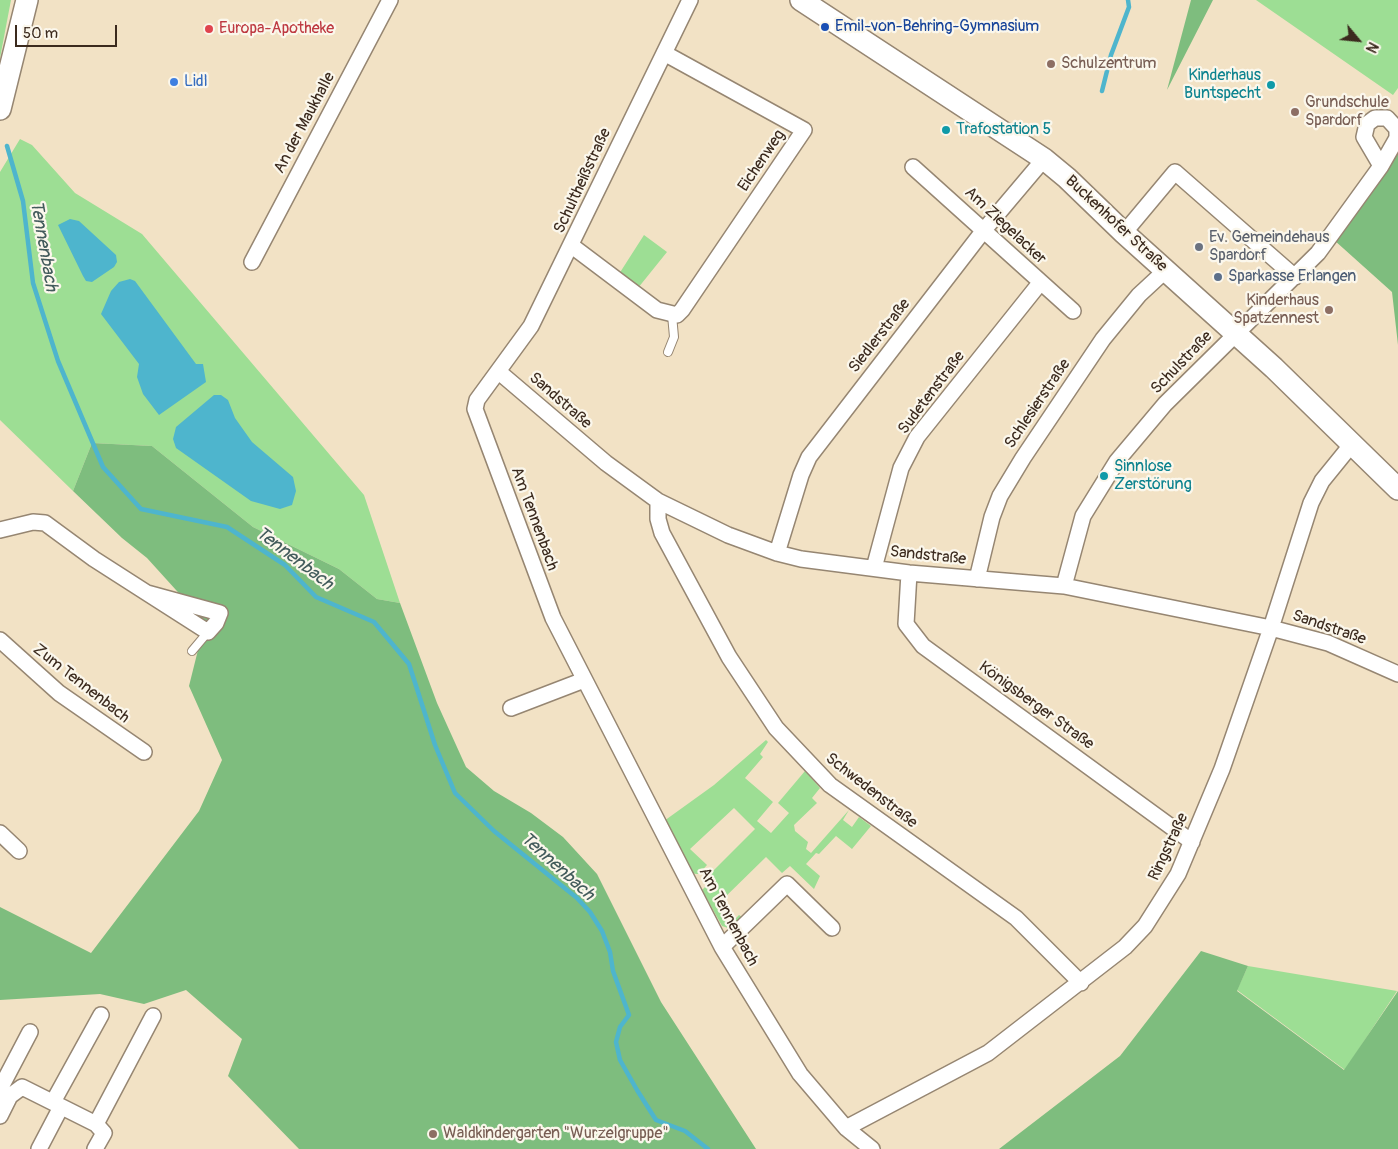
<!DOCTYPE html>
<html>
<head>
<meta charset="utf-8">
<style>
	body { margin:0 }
	#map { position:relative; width:1398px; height:1149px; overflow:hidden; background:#f2e2c5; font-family:Pangolin,sans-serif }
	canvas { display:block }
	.north { position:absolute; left:1333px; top:15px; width:50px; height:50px; -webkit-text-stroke:4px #fbf7ec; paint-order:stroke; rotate:118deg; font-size:14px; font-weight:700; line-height:20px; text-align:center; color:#3b2a1e }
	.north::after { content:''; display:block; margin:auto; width:18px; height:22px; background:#3b2a1e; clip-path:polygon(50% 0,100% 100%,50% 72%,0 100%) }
	.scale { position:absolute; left:15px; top:25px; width:102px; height:22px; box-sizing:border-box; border:2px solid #3b2a1e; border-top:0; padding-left:6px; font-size:15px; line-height:18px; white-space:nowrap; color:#3b2a1e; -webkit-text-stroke:4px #fbf7ec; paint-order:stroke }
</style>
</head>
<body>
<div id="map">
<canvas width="1398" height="1149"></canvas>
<div class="north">N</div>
<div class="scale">50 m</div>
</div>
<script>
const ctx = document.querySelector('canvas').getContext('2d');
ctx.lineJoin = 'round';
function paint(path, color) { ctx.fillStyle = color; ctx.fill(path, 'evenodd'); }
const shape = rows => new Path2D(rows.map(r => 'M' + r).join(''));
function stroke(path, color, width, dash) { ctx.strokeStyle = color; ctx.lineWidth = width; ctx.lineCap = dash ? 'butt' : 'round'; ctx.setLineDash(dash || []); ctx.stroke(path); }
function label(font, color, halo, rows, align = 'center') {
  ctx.font = font + ' Pangolin,sans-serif'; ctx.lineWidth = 4.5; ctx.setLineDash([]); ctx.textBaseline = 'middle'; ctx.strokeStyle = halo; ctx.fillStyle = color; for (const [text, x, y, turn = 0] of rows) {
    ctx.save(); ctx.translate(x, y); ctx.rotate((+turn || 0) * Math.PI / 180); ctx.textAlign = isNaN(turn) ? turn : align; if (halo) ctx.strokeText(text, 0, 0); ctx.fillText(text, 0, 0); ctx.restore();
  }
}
const green = shape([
	[0,0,11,0,0,58],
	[1256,0,1398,0,1398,88,1393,95],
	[20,139,32,145,75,193,142,234,364,495,400,603,377,599,339,569,253,527,152,446,92,443,73,491,0,420,0,172],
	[644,235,667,252,638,288,619,274],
	[766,740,768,742,760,754,763,757,745,778,773,802,757,821,771,833,789,813,778,803,805,771,820,788,812,798,817,803,794,825,795,831,808,842,806,849,811,853,849,810,843,820,852,827,859,817,871,826,852,849,836,836,819,854,816,853,806,864,820,876,814,889,790,866,782,873,766,857,718,904,734,920,739,915,742,917,728,928,722,926,702,890,707,885,703,881,755,829,734,808,690,849,707,865,699,874,696,874,692,873,664,821,714,785],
	[1248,966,1397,991,1345,1070,1237,990]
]);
const forest = shape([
	[1191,0,1213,0,1167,90],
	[1398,134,1398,345,1392,292,1334,240],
	[92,443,152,446,253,527,339,569,377,599,400,603,437,703,466,767,494,791,531,813,563,837,597,874,661,1002,756,1149,299,1149,228,1076,242,1039,186,990,144,1004,100,994,0,1000,0,907,91,953,199,811,222,760,189,686,205,622,147,558,122,538,73,491],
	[1201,951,1248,966,1237,991,1344,1070,1398,991,1398,1149,999,1149,1120,1056]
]);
const water = shape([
	[70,219,79,221,116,255,117,262,114,267,92,282,86,281,83,276,58,225],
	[130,279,135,281,196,364,203,364,206,382,159,415,143,394,137,377,139,364,101,314,111,291,119,282],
	[214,395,221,395,228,400,235,418,252,442,293,477,296,491,292,505,280,509,251,501,176,448,173,439,176,427]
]);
const stream = shape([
	[1102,91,1111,55,1129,7,1128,0],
	[7,146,23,201,33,283,58,361,103,467,141,509,227,527,285,565,316,597,374,622,409,664,435,745,455,793,494,831,577,898,590,912,602,931,610,952,613,971,629,1015,620,1027,616,1042,620,1060,637,1090,656,1120,685,1131,708,1149]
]);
const lane = shape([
	[668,352,674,337,672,315],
	[192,651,208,632]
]);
const street = shape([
	[690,0,531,326,477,400,475,409,553,618,722,947,800,1074,846,1128,872,1149],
	[913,167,1073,311],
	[1124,233,1175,172,1295,277],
	[572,246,657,310,677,315,682,310,804,130,664,53],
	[252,262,390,0],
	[499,372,606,463,658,501,728,535,777,553,801,559,909,573,1064,586,1271,628,1328,643,1398,674],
	[658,501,658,519,662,533,729,657,776,728,830,785,1016,918,1081,983],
	[0,530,33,522,45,523,94,559,147,593,220,613,216,623,208,632,147,593],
	[777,553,801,475,809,457,984,230,1044,159],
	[874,568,901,468,917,437,1040,283],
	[909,573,906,624,923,646,1192,842],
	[977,579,992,517,1000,496,1023,458,1103,339,1139,295,1166,270],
	[1064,586,1083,516,1117,461,1165,404,1318,253,1381,166,1397,138,1397,129,1387,118,1375,118,1367,124,1364,137,1381,166],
	[0,640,59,693,144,752],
	[511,708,584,680],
	[0,833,19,851],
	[722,947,787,884,832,928],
	[0,1089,30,1032],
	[0,1091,10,1096,22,1087,96,1124],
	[53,1102,101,1015],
	[0,1116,10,1096],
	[846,1128,988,1053,1125,947,1145,926,1178,874,1222,769,1271,628,1311,503,1322,481,1352,444],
	[39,1149,61,1107],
	[95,1149,104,1133,96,1124,153,1016]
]);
const secondary = shape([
	[801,0,1044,159,1067,178,1124,233,1274,368,1398,489],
	[0,109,27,0]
]);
const markers = [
	[825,27,5,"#1a4fb4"],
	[209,29,5,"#e0444e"],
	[1051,64,5,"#8d6e63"],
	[174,82,5,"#3f7fe0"],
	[1271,85,5,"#0f9aa8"],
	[1295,112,5,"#8d6e63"],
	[946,130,5,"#0f9aa8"],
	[1199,247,5,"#6b7280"],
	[1218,277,5,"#5c6f8a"],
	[1329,310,5,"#8d6e63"],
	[1104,476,5,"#0f9aa8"],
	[433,1134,5,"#8d6e63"]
];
const transitNames = [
	["Emil-von-Behring-Gymnasium",835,27]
];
const healthNames = [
	["Europa-Apotheke",219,29]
];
const educationNames = [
	["Schulzentrum",1061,64],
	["Grundschule",1305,103],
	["Spardorf",1305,121],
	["Kinderhaus",1319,301,"right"],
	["Spatzennest",1319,319,"right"],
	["Waldkindergarten \"Wurzelgruppe\"",443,1134]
];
const cultureNames = [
	["Kinderhaus",1261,76,"right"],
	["Buntspecht",1261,94,"right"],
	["Trafostation 5",956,130],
	["Sinnlose",1114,467],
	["Zerstörung",1114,485]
];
const shopNames = [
	["Lidl",184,82]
];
const streetNames = [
	["An der Maukhalle",305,123,-62],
	["Eichenweg",762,161,-56],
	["Schultheißstraße",583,181,-65],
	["Buckenhofer Straße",1116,224,43],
	["Am Ziegelacker",1005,226,43],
	["Siedlerstraße",880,336,-52],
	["Schulstraße",1182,363,-46],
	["Sudetenstraße",932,393,-53],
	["Sandstraße",560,401,41],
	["Schlesierstraße",1038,404,-56],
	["Am Tennenbach",534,519,70],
	["Sandstraße",928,556,6],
	["Sandstraße",1329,628,19],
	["Zum Tennenbach",81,684,38],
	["Königsberger Straße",1036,706,36],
	["Schwedenstraße",871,791,38],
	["Ringstraße",1169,847,-65],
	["Am Tennenbach",728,917,62]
];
const worshipNames = [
	["Ev. Gemeindehaus",1209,238],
	["Spardorf",1209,256]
];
const serviceNames = [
	["Sparkasse Erlangen",1228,277]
];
const waterNames = [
	["Tennenbach",43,246,80],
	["Tennenbach",294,559,37],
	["Tennenbach",557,867,42]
];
paint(green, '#9dde94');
paint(forest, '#7ebd7e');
paint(water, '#4eb5cd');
stroke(stream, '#4eb5cd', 4.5);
stroke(lane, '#968672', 10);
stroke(street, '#968672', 18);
stroke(secondary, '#968672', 24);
stroke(lane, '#fff', 8);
stroke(street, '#fff', 15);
stroke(secondary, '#fff', 21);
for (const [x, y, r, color] of markers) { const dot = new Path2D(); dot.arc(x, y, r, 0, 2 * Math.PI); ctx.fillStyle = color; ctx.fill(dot); stroke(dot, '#fbf7ec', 2); }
label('16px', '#164399', '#fbf7ec', transitNames, 'left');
label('16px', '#be3a42', '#fbf7ec', healthNames, 'left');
label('16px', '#785e54', '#fbf7ec', educationNames, 'left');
label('16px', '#0d838f', '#fbf7ec', cultureNames, 'left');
label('16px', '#366cbe', '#fbf7ec', shopNames, 'left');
label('16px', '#3b2a1e', '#fbf7ec', streetNames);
label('16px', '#5b616d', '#fbf7ec', worshipNames, 'left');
label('16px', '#4e5e75', '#fbf7ec', serviceNames, 'left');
label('italic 18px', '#425b5b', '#fbf7ec', waterNames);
</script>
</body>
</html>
